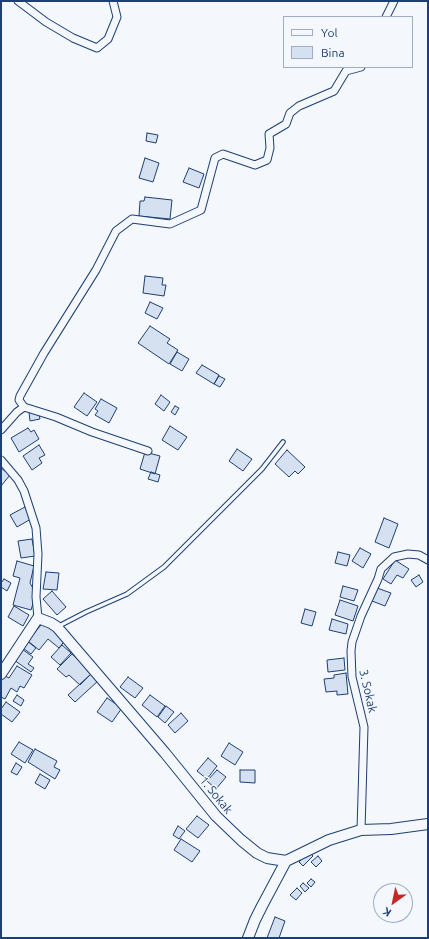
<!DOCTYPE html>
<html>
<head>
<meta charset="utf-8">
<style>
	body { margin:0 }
	#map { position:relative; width:429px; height:939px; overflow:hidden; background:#f4f7fb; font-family:Ubuntu,sans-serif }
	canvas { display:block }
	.frame { position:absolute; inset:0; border:2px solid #1d3f73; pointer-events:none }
	.legend { position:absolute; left:283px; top:16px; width:130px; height:52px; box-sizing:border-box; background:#f4f7fb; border:1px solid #9eadc5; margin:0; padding:5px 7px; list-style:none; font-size:12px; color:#1d3f73 }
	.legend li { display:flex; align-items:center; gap:8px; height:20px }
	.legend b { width:20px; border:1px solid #9eadc5 }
	.north { position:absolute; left:373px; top:883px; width:40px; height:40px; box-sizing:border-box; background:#f4f7fb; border:1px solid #9eadc5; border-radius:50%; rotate:213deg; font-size:11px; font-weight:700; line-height:16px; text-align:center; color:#1d3f73 }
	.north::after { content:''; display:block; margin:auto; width:14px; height:18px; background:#c62828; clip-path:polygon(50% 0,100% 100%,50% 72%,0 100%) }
</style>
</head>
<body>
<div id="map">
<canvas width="429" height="939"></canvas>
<div class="frame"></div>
<ul class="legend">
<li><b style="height:5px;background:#f4f7fb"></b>Yol</li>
<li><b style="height:11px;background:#d5e0f0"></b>Bina</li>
</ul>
<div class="north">K</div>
</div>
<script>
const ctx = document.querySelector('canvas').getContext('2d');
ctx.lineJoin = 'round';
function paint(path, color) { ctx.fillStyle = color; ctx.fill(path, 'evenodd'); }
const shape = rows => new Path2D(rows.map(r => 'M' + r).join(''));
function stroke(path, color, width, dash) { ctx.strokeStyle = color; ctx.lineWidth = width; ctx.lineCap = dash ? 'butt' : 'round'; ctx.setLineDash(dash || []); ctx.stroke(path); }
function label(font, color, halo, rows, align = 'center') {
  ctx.font = font + ' Ubuntu,sans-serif'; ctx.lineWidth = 3; ctx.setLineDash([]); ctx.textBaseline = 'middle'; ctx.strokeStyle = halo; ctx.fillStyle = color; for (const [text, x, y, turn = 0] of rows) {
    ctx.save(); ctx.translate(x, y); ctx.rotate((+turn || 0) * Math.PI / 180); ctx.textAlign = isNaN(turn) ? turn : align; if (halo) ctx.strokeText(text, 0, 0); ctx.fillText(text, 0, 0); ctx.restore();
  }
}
const building = shape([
	[147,133,158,135,156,143,146,141,147,133],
	[145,158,159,163,153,182,139,178,145,158],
	[189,168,204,174,199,188,183,182,189,168],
	[145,197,172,200,170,219,139,216,140,201,144,201,145,197],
	[145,276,163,278,162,285,166,285,164,296,143,293,145,276],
	[150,302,163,308,157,319,145,313,150,302],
	[150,326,170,339,167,343,178,350,169,364,138,343,150,326],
	[177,352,189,359,182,371,170,364,177,352],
	[202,365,219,375,214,384,196,373,202,365],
	[219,376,225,379,220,387,214,384,219,376],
	[84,393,97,402,87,416,74,407,84,393],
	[161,395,170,402,164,411,155,404,161,395],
	[101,399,117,408,109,423,95,415,98,411,95,409,101,399],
	[175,406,179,408,175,415,171,412,175,406],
	[38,410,40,419,30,421,29,412,38,410],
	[170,426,187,437,178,450,162,440,170,426],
	[28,428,31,432,34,430,39,439,19,452,11,438,28,428],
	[39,445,45,455,39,458,42,463,32,470,23,456,39,445],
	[237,449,252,459,243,471,229,461,237,449],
	[287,450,305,467,298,474,295,471,289,477,275,464,287,450],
	[145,452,160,456,155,474,140,469,145,452],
	[1,468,10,475,1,486,1,468],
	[151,472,160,475,158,482,148,479,151,472],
	[25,507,31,519,17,527,10,515,25,507],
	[384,518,398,524,389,548,375,542,384,518],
	[32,539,35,556,21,558,18,541,32,539],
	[360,548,371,554,363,568,352,561,360,548],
	[338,552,350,555,347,566,335,563,338,552],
	[395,560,409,569,403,578,397,575,391,584,383,579,395,560],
	[17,561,34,566,30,583,36,594,31,610,13,605,20,578,13,576,17,561],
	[46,572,59,573,57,590,43,589,46,572],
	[419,575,423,582,416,587,411,580,419,575],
	[4,579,11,583,7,591,1,587,1,583,4,579],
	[343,586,358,590,354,601,340,597,343,586],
	[377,588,391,593,385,606,372,601,377,588],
	[52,591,66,607,57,615,43,599,52,591],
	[340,600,358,606,353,621,335,615,340,600],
	[14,606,29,615,23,626,8,617,14,606],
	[305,609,316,612,312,626,301,623,305,609],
	[332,619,348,624,346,634,329,630,332,619],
	[45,620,67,638,59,648,48,639,39,650,28,641,45,620],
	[27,641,36,648,31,654,23,648,27,641],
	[62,645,71,653,60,665,51,657,62,645],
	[22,649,33,657,28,664,34,668,31,672,14,660,22,649],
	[72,654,92,673,80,685,69,675,66,677,57,669,72,654],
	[344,658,345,670,328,672,327,660,344,658],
	[17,666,32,675,24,688,20,686,17,692,11,688,5,699,1,697,1,678,3,675,9,678,17,666],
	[92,673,98,681,75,702,68,695,92,673],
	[346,673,348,694,337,695,337,691,326,692,324,679,334,678,334,675,346,673],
	[128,677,143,688,135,698,120,687,128,677],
	[17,695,24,700,21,706,13,701,17,695],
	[150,695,165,706,157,717,142,705,150,695],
	[107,698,122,708,112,722,97,712,107,698],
	[6,702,20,712,12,722,1,714,1,709,6,702],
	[166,706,174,712,165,723,158,717,166,706],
	[181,713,188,721,175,733,168,725,181,713],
	[19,742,33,750,25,763,11,754,19,742],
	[229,743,243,752,235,765,221,756,229,743],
	[35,749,57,761,54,767,60,770,55,779,28,762,35,749],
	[208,758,217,766,207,779,197,771,208,758],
	[16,763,22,767,17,775,11,772,16,763],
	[217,770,226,777,216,789,207,781,217,770],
	[240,770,255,770,255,783,240,782,240,770],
	[40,774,50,780,45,789,35,783,40,774],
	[197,816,209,825,198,838,186,829,197,816],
	[178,826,185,831,179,839,173,835,178,826],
	[181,839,200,851,192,862,174,850,181,839],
	[309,852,313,856,303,866,299,862,309,852],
	[318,856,322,861,316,867,311,862,318,856],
	[311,879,315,882,311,887,307,883,311,879],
	[303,883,309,888,305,892,300,886,303,883],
	[297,888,302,893,296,900,290,895,297,888],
	[275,917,285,921,279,938,267,938,275,917]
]);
const lane = shape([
	[59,626,86,612,127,594,164,567,262,469,283,442]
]);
const street = shape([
	[18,1,46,22,73,38,97,48,108,39,117,17,113,1],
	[386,17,394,1],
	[24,407,19,400,20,396,44,353,96,270,116,231,132,219,170,224,201,210,215,158,223,154,255,165,267,160,270,148,269,134,286,124,290,113,299,106,334,91,346,71,361,67],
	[1,430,17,412,24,407,56,417,92,432,148,451],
	[1,460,18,480,24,491,36,528,38,554,36,597,38,618],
	[361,830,364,727,352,677,351,651,352,642,361,616,378,579,381,569,394,557,408,554,419,555,428,560]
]);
const secondary = shape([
	[1,674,38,618,51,623,57,627,165,753,216,816,241,840,257,853,267,858,286,861,329,840,361,830,391,829,428,824],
	[248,938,255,920,262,906,286,861]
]);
const streetNames = [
	["3. Sokak",368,691,77],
	["1. Sokak",216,795,51]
];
paint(building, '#d5e0f0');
stroke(building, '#1d3f73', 1);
stroke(lane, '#1d3f73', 5.5);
stroke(street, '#1d3f73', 9);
stroke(secondary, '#1d3f73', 12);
stroke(lane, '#f4f7fb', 3.5);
stroke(street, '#f4f7fb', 7);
stroke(secondary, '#f4f7fb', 10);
label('12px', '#1d3f73', '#f4f7fb', streetNames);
</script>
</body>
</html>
